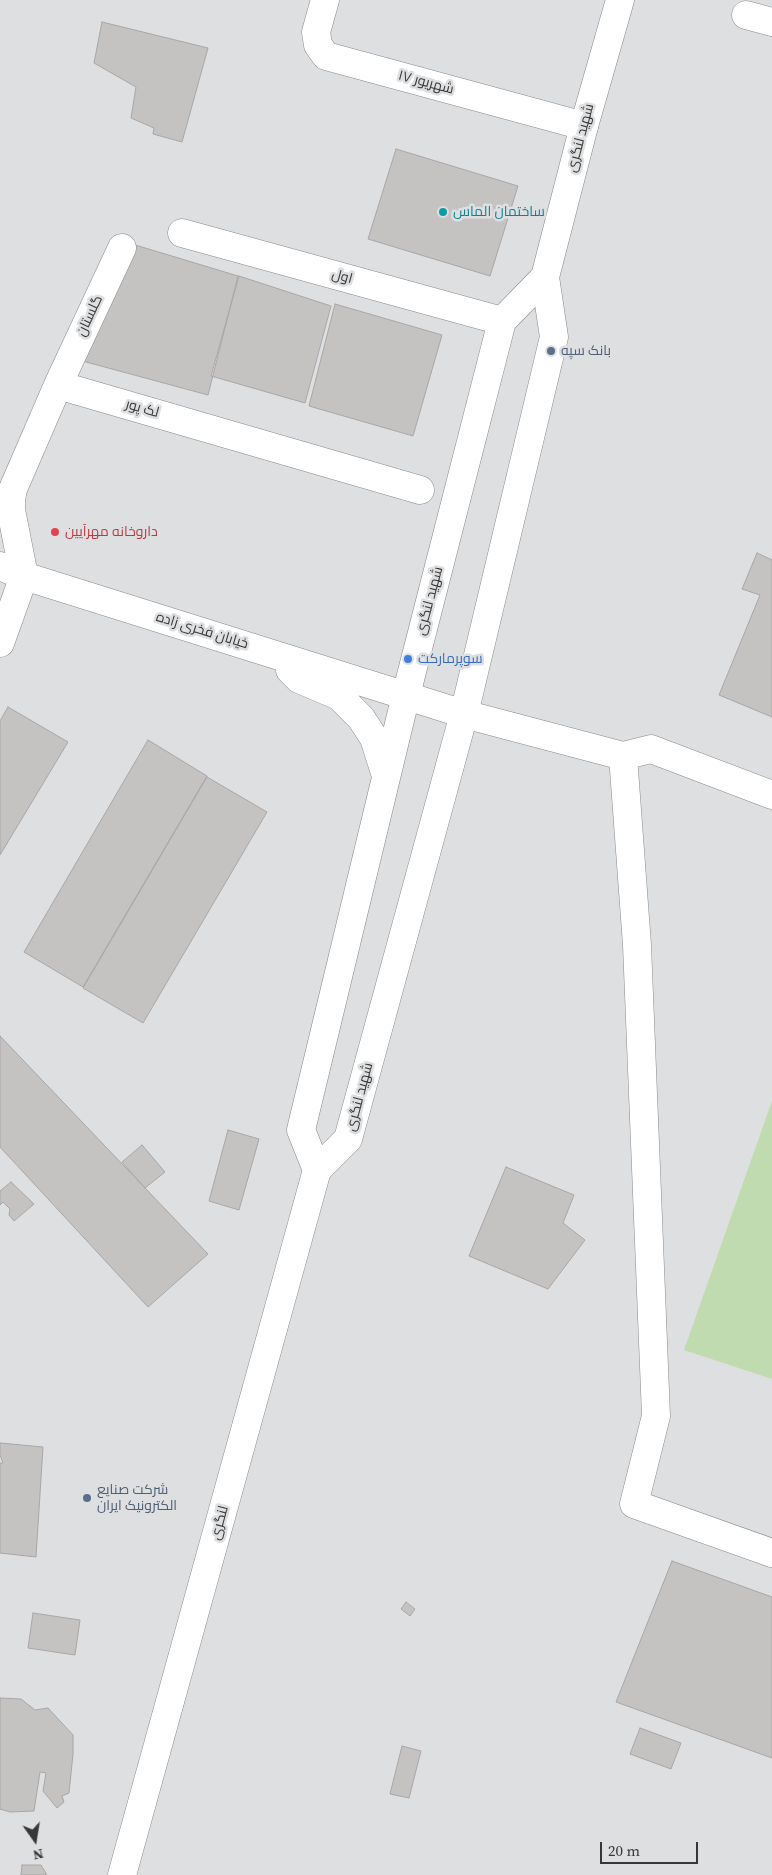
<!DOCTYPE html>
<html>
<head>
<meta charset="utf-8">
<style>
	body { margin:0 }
	#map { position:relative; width:772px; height:1875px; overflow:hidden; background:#dedfe1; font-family:"Source Serif 4",serif }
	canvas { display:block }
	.north { position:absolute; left:10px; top:1815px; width:50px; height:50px; -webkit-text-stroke:4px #dedfe1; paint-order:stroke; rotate:167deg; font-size:14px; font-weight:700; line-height:20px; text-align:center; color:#363737 }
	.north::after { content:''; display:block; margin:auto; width:18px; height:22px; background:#363737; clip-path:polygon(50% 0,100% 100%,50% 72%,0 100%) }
	.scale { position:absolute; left:600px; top:1842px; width:98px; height:22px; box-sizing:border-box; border:2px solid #363737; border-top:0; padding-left:6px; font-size:15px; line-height:18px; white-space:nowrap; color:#363737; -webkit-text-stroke:4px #dedfe1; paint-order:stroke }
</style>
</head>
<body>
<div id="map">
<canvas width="772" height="1875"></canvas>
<div class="north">N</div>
<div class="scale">20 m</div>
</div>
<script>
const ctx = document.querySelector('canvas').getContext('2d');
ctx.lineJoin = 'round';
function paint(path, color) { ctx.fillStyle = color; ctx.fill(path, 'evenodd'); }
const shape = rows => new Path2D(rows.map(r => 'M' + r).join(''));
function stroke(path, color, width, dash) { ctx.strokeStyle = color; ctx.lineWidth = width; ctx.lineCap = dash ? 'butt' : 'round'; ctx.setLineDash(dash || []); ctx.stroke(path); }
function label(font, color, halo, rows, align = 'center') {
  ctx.font = font + ' "Source Serif 4",Cairo,serif'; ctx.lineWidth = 5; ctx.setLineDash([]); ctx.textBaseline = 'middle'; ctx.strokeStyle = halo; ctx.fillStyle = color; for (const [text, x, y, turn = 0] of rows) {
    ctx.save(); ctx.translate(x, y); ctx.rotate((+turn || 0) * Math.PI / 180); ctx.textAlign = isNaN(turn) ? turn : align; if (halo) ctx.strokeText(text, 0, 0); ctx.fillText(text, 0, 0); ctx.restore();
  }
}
const green = shape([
	[772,1101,772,1379,684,1350]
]);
const building = shape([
	[102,22,208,48,182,142,153,134,154,128,131,118,136,87,94,63,102,22],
	[396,149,518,186,490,276,368,239,396,149],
	[132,244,238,276,208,395,75,359,132,244],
	[239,276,331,306,305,403,211,376,239,276],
	[335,304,442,335,413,436,309,406,335,304],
	[757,553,772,560,772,717,719,695,760,595,742,589,757,553],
	[8,707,68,742,0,855,0,721,8,707],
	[148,740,207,776,83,987,24,952,148,740],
	[207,777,267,812,143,1023,83,988,207,777],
	[0,1036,208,1254,148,1307,0,1147,0,1036],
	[228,1130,259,1139,239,1210,209,1201,228,1130],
	[142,1145,165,1172,145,1188,122,1162,142,1145],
	[506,1167,574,1195,563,1223,585,1240,548,1289,469,1256,506,1167],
	[11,1182,34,1204,14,1221,9,1215,10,1209,3,1202,0,1205,0,1191,11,1182],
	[0,1443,43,1447,36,1557,0,1553,0,1463,3,1463,0,1455,0,1443],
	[672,1561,772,1597,772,1758,616,1702,672,1561],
	[406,1602,415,1609,410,1616,401,1609,406,1602],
	[33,1613,80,1620,75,1655,28,1648,33,1613],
	[0,1698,21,1699,35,1710,48,1708,73,1735,73,1754,69,1793,62,1796,64,1802,57,1808,43,1791,46,1773,40,1772,34,1811,10,1812,0,1809,0,1698],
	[640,1728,681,1743,671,1769,630,1754,640,1728],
	[402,1746,421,1751,409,1798,390,1794,402,1746],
	[22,1865,41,1865,47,1875,21,1875,22,1865]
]);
const minor = shape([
	[325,0,316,32,318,45,326,56,584,126],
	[746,15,772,22],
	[182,233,502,321],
	[58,385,122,248],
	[0,643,24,576,11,510,11,499,13,489,58,385,420,490],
	[464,714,623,756,651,749,772,795],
	[623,756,637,945,656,1416,634,1504,772,1553]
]);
const major = shape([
	[0,566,24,576,464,714],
	[290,670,299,679,339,696,361,718,374,738,386,776],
	[317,1170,301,1130,406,695,502,321,545,277],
	[122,1875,317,1170,348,1139,464,714,554,337,545,277,584,126,620,0]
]);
const markers = [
	[443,212,5,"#0f9aa8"],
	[551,351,5,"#5c6f8a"],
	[55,532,5,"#e0444e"],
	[408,659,5,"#3f7fe0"],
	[87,1498,5,"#5c6f8a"]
];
const streetNames = [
	["۱۷ شهریور",426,83,15],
	["شهید لنگری",581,138,-75],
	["اول",342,277,15],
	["گلستان",90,316,-65],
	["لک پور",142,409,16],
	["شهید لنگری",430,601,-75],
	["خیابان فخری زاده",202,631,17],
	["شهید لنگری",360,1097,-75],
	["لنگری",220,1523,-75]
];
const cultureNames = [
	["ساختمان الماس",453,212]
];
const serviceNames = [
	["بانک سپه",561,351],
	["شرکت صنایع",97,1490],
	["الکترونیک ایران",97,1506]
];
const healthNames = [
	["داروخانه مهرآیین",65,532]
];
const shopNames = [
	["سوپرمارکت",418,659]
];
paint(green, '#c0dbaf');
paint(building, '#c5c3c2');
stroke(building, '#a8a6a6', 1);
stroke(minor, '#88898b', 29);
stroke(major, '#88898b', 29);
stroke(minor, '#fff', 28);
stroke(major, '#fff', 28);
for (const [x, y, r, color] of markers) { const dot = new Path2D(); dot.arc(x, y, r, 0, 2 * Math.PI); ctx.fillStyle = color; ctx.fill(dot); stroke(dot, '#dedfe1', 2); }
label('14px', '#363737', '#dedfe1', streetNames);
label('14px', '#0d838f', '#dedfe1', cultureNames, 'left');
label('14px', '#4e5e75', '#dedfe1', serviceNames, 'left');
label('14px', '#be3a42', '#dedfe1', healthNames, 'left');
label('14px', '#366cbe', '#dedfe1', shopNames, 'left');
</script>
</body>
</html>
